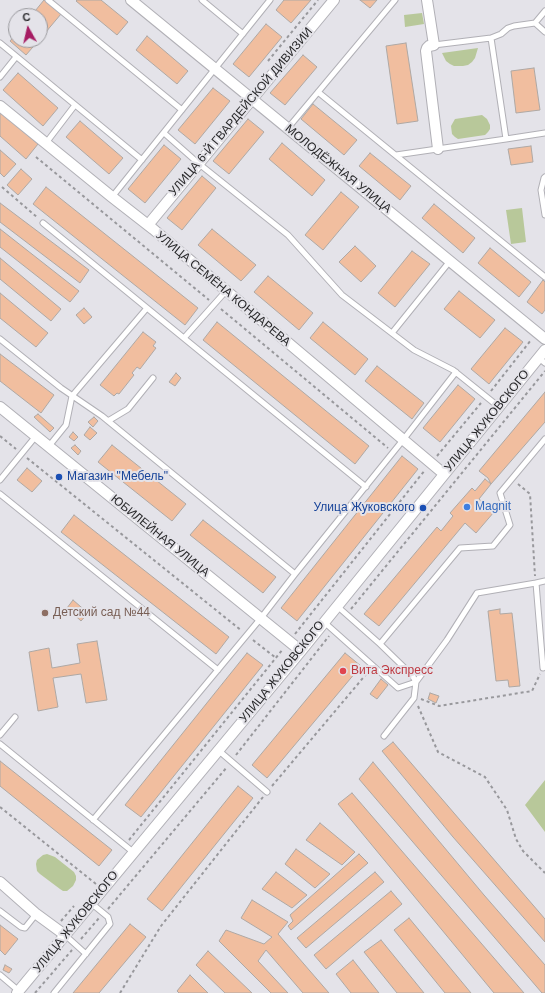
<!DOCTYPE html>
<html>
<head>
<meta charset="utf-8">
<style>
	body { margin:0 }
	#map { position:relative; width:545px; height:993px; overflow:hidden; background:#e4e3e9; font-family:Helvetica,sans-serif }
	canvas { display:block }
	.north { position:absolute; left:8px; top:8px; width:40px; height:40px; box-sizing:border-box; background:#e4e3e9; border:1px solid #99999d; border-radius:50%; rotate:352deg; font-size:11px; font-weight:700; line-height:16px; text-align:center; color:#29292b }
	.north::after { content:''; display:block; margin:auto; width:14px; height:18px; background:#a61c63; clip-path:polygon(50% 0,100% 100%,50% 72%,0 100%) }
</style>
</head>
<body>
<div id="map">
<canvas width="545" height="993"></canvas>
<div class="north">С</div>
</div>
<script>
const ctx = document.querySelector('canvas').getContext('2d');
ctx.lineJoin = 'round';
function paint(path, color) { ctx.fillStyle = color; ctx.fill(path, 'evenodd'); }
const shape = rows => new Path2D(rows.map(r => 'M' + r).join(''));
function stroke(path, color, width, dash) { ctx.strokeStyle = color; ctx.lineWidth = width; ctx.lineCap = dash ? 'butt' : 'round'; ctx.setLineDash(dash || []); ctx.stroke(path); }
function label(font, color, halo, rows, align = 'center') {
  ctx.font = font + ' Helvetica,sans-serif'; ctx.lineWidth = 4; ctx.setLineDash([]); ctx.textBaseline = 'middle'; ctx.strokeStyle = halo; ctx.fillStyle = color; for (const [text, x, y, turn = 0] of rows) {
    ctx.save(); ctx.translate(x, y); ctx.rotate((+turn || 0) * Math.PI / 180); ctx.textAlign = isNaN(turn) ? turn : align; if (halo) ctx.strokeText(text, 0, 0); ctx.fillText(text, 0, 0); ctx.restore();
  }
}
const green = shape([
	[422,13,424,24,405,27,404,15],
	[478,48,475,58,472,62,468,65,463,66,454,66,450,64,446,61,442,53],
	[482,115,487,119,490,125,490,129,488,132,485,135,458,139,455,137,452,134,451,126,455,119],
	[522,208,526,242,511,244,506,210],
	[545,780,545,832,525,805],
	[47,854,55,857,74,872,76,876,76,880,73,886,67,891,63,891,60,889,40,874,37,871,36,864,37,860,43,855]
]);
const building = shape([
	[44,0,61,14,40,39,40,16,31,16,44,0],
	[77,0,101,0,128,22,117,35,76,1,77,0],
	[284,0,311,0,291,23,276,10,284,0],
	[360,0,377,0,370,8,360,0],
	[266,24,282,37,249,77,233,64,266,24],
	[16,34,16,40,39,40,26,55,10,41,16,34],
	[147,36,188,71,177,84,136,50,147,36],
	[406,43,418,121,397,124,386,46,406,43],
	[303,55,317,67,285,105,270,93,303,55],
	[534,68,540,110,516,113,511,71,534,68],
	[18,73,58,108,43,126,3,90,18,73],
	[213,88,230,101,195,144,178,130,213,88],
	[313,104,357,140,344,155,301,119,313,104],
	[0,112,38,144,26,159,0,136,0,112],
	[248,119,264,132,229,174,213,161,248,119],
	[80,121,123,158,109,174,66,137,80,121],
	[282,143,325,180,312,196,269,159,282,143],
	[164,145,181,159,145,203,128,189,164,145],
	[531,146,533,162,511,165,508,149,531,146],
	[0,150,16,164,4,177,0,173,0,150],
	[370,153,411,186,400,200,359,166,370,153],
	[21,169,32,179,18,195,7,185,21,169],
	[202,176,216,188,182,230,167,218,202,176],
	[46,187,198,308,185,325,33,204,46,187],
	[341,192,359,207,323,250,305,235,341,192],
	[0,203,89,270,80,283,0,222,0,203],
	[434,204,475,238,463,253,422,218,434,204],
	[0,229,79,291,70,302,0,247,0,229],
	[212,229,256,265,241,281,198,245,212,229],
	[355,246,376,266,361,282,339,262,355,246],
	[490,248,531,282,519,297,478,263,490,248],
	[412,251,430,264,395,307,378,293,412,251],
	[0,258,61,309,51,321,0,279,0,258],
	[268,276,313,313,299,330,254,292,268,276],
	[543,280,545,282,545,310,542,314,527,302,543,280],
	[459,291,495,320,480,338,444,309,459,291],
	[0,293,48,333,36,347,0,318,0,293],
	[84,308,92,317,84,324,76,315,84,308],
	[217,322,369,446,355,464,203,340,217,322],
	[323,322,368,359,355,375,310,338,323,322],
	[505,328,523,342,489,384,471,369,505,328],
	[143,332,156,342,153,346,156,348,140,369,137,367,132,373,134,375,119,394,117,393,114,396,100,385,143,332],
	[0,354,54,395,41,413,0,381,0,354],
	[377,366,424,403,412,419,365,381,377,366],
	[176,373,181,378,175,386,169,382,176,373],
	[458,385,475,399,440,442,423,428,458,385],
	[545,392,545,422,491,484,488,478,479,471,545,392],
	[38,414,54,428,50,432,34,417,38,414],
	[94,417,98,421,93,427,88,422,94,417],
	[90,427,97,433,90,440,84,435,90,427],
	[73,432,78,437,74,441,69,437,73,432],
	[75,445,81,451,78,455,71,448,75,445],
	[112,445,186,504,172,521,98,462,112,445],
	[402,456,418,469,297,621,281,608,402,456],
	[27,468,42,481,32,492,17,480,27,468],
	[485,479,491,484,479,499,494,512,476,533,465,523,379,626,364,614,437,527,441,531,453,516,450,513,472,488,475,491,485,479],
	[74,515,229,637,216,654,61,532,74,515],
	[203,520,276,577,263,593,190,535,203,520],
	[73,600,88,613,81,621,67,608,73,600],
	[500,609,500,614,512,613,520,686,509,687,508,680,496,681,488,611,500,609],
	[97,641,107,700,86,703,81,674,53,678,58,707,38,711,29,652,49,648,52,668,80,663,77,644,97,641],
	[247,653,263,665,141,817,125,805,247,653],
	[345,653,361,666,267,778,252,765,345,653],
	[381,679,388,685,377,699,370,694,381,679],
	[430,693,439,696,436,703,428,699,430,693],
	[393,742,545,919,545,942,453,837,382,751,393,742],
	[0,761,112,850,99,866,0,786,0,761],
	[373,762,484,895,545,965,545,993,542,993,359,779,373,762],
	[238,786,253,798,162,911,147,899,238,786],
	[352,793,524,993,494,993,338,804,352,793],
	[320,823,355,852,342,865,306,840,320,823],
	[296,849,330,874,315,888,285,864,296,849],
	[359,854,368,863,291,930,288,926,293,921,290,915,359,854],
	[276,872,307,895,292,908,262,889,276,872],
	[375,872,384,882,306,948,297,938,375,872],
	[391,891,402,904,326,969,314,955,391,891],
	[252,900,288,922,278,934,329,993,303,993,266,950,258,961,288,993,271,993,219,941,226,930,264,944,272,937,241,918,252,900],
	[409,918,471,993,445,993,394,930,409,918],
	[130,924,146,937,99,993,73,993,130,924],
	[0,925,18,939,5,955,0,950,0,925],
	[381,940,424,993,397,993,364,952,381,940],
	[208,951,252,993,225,993,196,965,208,951],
	[353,960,379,993,351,993,336,974,353,960],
	[5,965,12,969,9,973,3,970,5,965],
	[190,975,208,993,179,993,177,991,190,975]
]);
const path = shape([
	[268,61,318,0],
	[36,157,209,300],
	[2,187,38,218],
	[221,309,388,448],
	[491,391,531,340],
	[0,436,16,449],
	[437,456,481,403],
	[27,458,242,631],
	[518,484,530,494,535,576],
	[351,609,545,371],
	[295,634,425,470],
	[253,640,276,658],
	[421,699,439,706,532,691,540,674],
	[418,706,438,752,485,777,507,810,516,839,523,851,545,873],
	[236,755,329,636],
	[272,786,368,672],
	[0,807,96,884],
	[129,840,283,649],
	[108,909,227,767],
	[61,921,74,906],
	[81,939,99,918],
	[35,993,72,950],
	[120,993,161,926,263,797]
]);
const service = shape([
	[48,0,182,110],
	[202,0,243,34],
	[535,23,545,32],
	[0,43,142,160],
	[434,45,491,38,501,34,508,28,514,26,535,23,545,11],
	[0,77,16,57],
	[318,92,545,277],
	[288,128,395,0],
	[164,133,198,163,288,235,342,295,414,350,453,370,499,407],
	[506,139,545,133],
	[46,143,75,105],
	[396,155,506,139,491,38],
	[545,177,544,178,541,190,545,215],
	[112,197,270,0],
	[43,223,366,487],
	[392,333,450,261],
	[184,338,226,291],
	[0,339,61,388,102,416,295,574],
	[539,358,545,363],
	[108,421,128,409,153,378],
	[49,446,66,425,72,396,147,308],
	[0,480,36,436],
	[0,494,218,670],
	[536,583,545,581],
	[337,606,380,644,460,548,493,546,510,525,500,493,545,439],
	[324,622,398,688,416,682,414,698,384,736],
	[380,644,412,675,416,682,447,640,477,593,536,583,543,668],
	[0,735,15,717],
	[0,744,133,852],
	[218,750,267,792],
	[93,820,261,618,295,574,403,440,456,372],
	[0,911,21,927,25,928,33,918,35,913],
	[65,935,86,954],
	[0,975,20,992],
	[54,993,110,924,108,917,91,903]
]);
const minor = shape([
	[131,0,545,339],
	[427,0,434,45,429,46,427,48,426,51,438,149],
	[0,106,112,197,153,229,444,474],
	[148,225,334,0],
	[0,407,301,651],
	[0,882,35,913,65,935],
	[17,993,301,651,545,350]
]);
const markers = [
	[59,477,4,"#1a4fb4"],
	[467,507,4,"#3f7fe0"],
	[423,508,4,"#1a4fb4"],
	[45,613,4,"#8d6e63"],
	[343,671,4,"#e0444e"]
];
const streetNames = [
	["УЛИЦА 6-Й ГВАРДЕЙСКОЙ ДИВИЗИИ",241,112,-50],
	["МОЛОДЁЖНАЯ УЛИЦА",338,169,39],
	["УЛИЦА СЕМЁНА КОНДАРЕВА",223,289,40],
	["УЛИЦА ЖУКОВСКОГО",487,421,-51],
	["ЮБИЛЕЙНАЯ УЛИЦА",160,536,39],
	["УЛИЦА ЖУКОВСКОГО",282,672,-51],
	["УЛИЦА ЖУКОВСКОГО",76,922,-51]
];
const transitNames = [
	["Магазин \"Мебель\"",67,477],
	["Улица Жуковского",415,508,"right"]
];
const shopNames = [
	["Magnit",475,507]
];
const educationNames = [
	["Детский сад №44",53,613]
];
const healthNames = [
	["Вита Экспресс",351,671]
];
paint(green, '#b8c89a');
paint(building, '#f1be9f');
stroke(building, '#aea8a4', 1);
stroke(service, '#b1b0b6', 7);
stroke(minor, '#b1b0b6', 12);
stroke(path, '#98989c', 2, [3, 3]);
stroke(service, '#fff', 5);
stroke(minor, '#fff', 10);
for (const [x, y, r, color] of markers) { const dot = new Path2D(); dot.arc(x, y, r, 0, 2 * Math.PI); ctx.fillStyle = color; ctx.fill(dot); stroke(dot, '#e4e3e9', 1.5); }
label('12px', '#29292b', '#e4e3e9', streetNames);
label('12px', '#164399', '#e4e3e9', transitNames, 'left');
label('12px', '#366cbe', '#e4e3e9', shopNames, 'left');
label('12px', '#785e54', '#e4e3e9', educationNames, 'left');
label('12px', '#be3a42', '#e4e3e9', healthNames, 'left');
</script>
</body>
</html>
